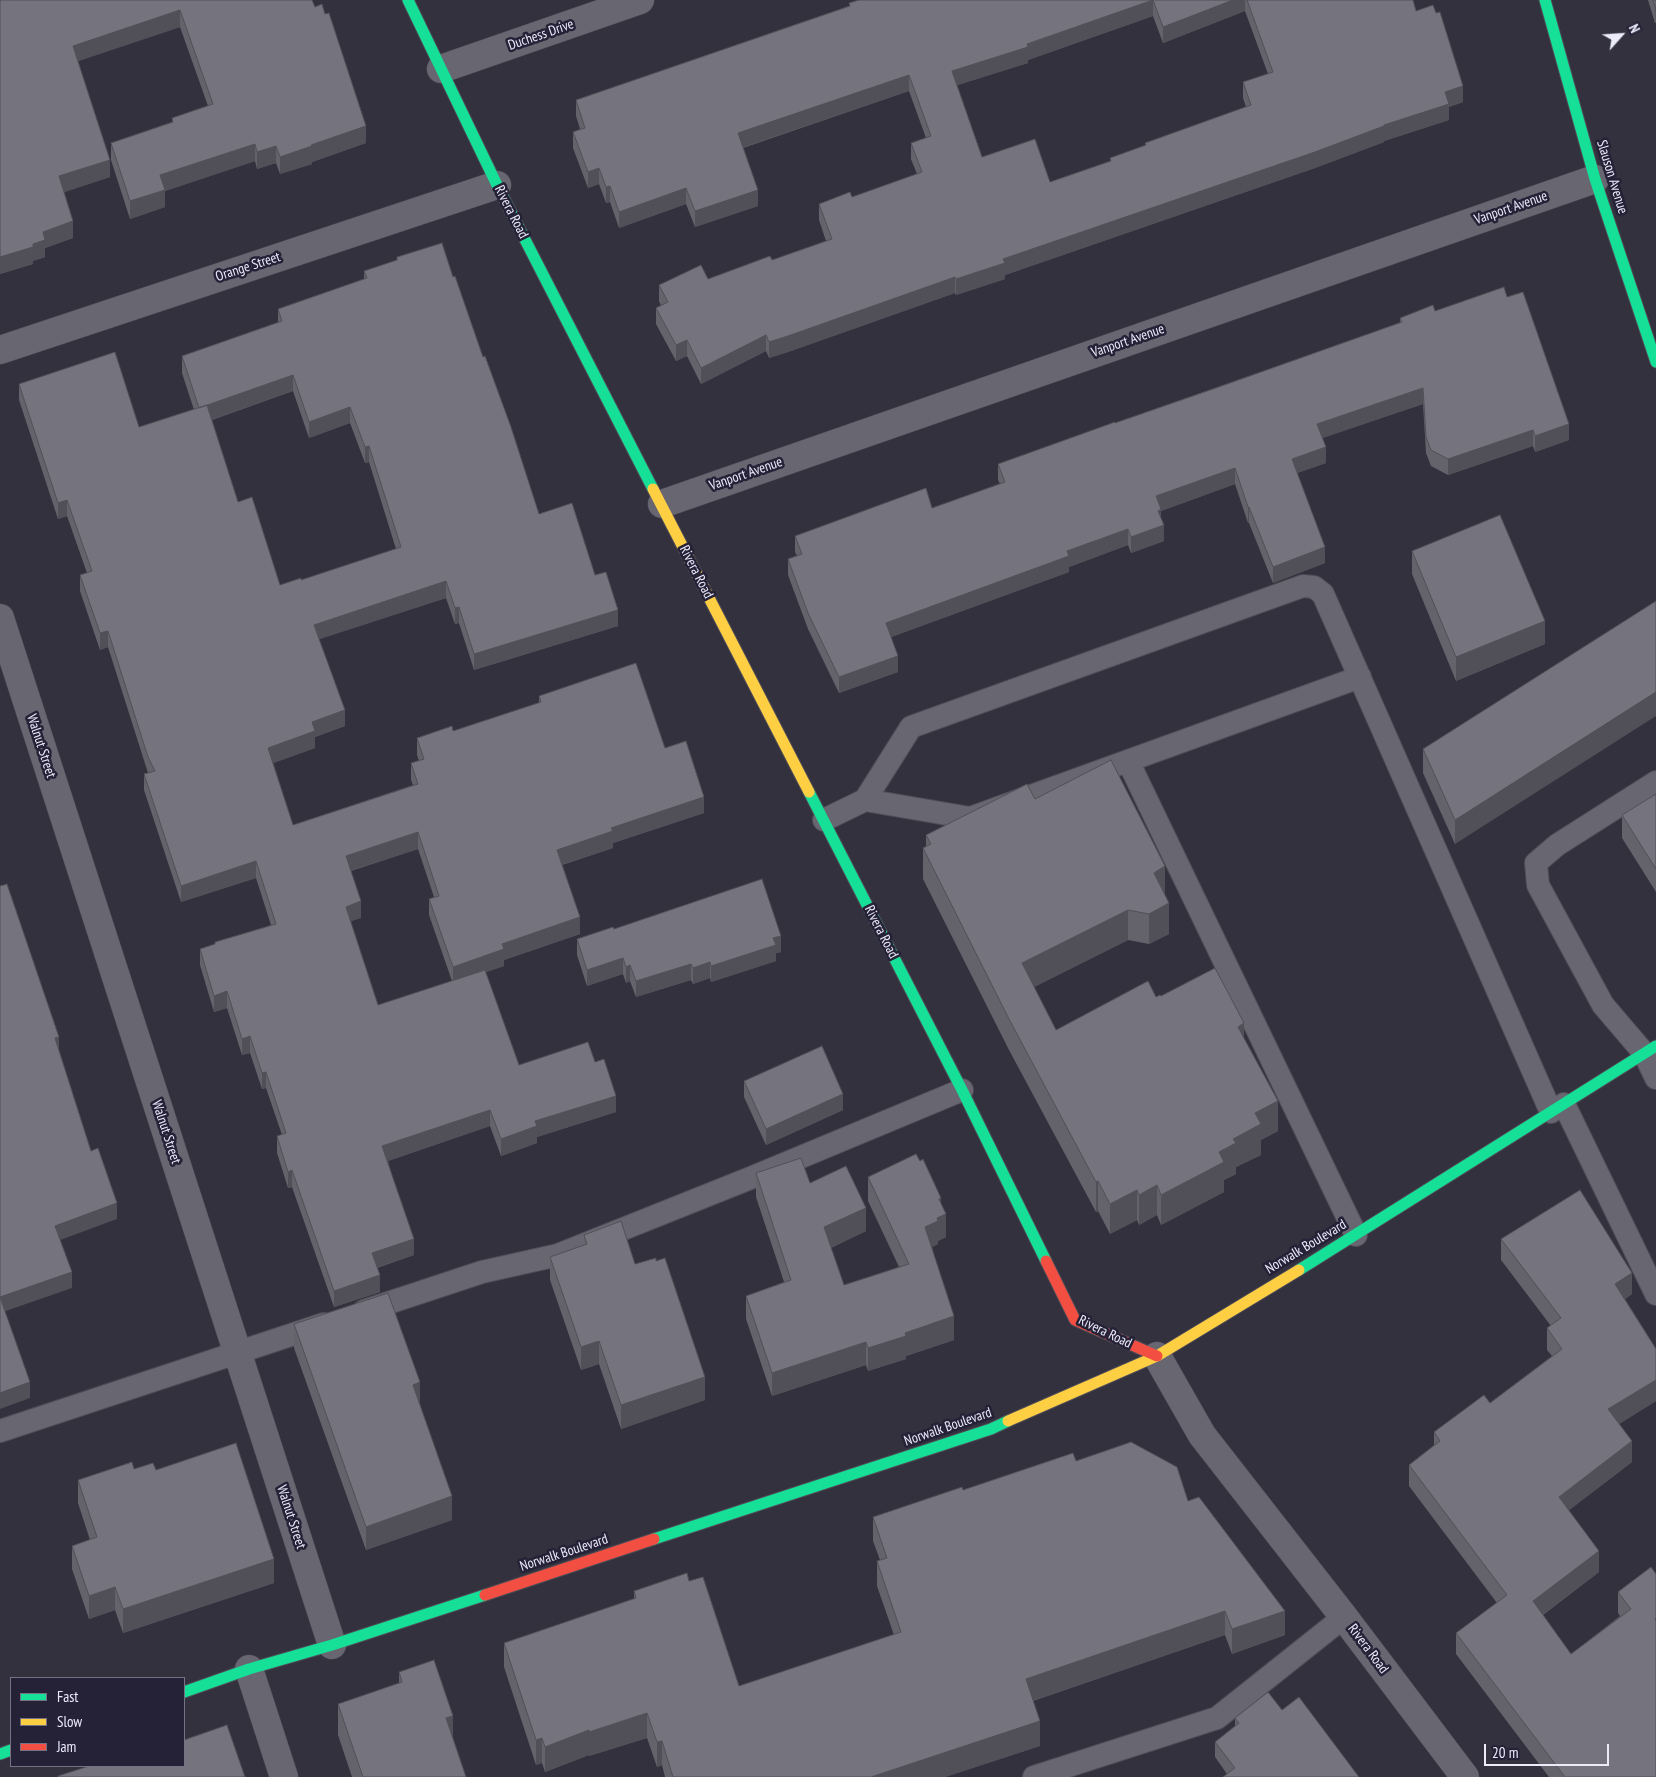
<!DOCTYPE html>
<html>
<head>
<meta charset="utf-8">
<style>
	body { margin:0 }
	#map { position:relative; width:1656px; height:1777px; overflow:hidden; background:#32313d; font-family:"PT Sans Narrow",sans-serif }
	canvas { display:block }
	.legend { position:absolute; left:10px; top:1677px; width:175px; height:90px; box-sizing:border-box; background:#252238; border:1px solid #757286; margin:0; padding:6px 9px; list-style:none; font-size:15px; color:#ecebfa }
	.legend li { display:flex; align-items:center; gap:10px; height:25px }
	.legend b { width:25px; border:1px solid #757286 }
	.north { position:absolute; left:1596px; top:10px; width:50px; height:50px; -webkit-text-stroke:4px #252238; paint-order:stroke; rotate:64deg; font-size:14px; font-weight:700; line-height:20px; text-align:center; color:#ecebfa }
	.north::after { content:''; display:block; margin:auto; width:18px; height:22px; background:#ecebfa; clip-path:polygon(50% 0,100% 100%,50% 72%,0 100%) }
	.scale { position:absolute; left:1484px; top:1744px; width:125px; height:22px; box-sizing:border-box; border:2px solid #ecebfa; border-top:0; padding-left:6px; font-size:15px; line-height:18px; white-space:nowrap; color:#ecebfa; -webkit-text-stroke:4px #252238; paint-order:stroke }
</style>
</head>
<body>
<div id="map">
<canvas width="1656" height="1777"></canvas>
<ul class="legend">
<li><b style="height:6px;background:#16e098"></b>Fast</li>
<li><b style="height:6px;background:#ffcf43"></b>Slow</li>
<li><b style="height:6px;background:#f24e42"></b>Jam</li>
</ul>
<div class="north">N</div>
<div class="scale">20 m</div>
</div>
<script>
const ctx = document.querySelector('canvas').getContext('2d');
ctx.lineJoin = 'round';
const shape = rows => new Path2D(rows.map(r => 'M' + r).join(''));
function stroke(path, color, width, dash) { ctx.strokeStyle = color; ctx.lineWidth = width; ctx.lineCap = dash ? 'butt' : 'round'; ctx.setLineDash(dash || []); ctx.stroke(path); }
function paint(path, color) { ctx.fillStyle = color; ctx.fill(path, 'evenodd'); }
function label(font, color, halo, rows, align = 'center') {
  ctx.font = font + ' "PT Sans Narrow",sans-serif'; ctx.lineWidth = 5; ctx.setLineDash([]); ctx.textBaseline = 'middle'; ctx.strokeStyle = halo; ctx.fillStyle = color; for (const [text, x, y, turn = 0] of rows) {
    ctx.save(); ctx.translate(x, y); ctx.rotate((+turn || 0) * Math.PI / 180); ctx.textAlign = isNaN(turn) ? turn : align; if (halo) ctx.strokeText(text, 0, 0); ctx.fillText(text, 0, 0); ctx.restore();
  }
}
const lane = shape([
	[1128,761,1356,1235],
	[1656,782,1557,845,1536,863,1538,885,1603,1005,1644,1053,1656,1078],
	[865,800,970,818,1360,677],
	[824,820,865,800,911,727,1303,586,1314,587,1323,594,1551,1112],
	[1564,1104,1656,1294],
	[364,1311,482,1272,558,1255,753,1177,962,1090],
	[0,1431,324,1324],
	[1034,1777,1217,1718,1344,1617]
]);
const street = shape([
	[441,69,640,0],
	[0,350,497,185],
	[662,504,1595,179],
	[0,618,332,1645],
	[1157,1356,1202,1435,1344,1617,1465,1777],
	[249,1669,284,1777]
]);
const fast = shape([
	[408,0,497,185,653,489],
	[1545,0,1595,179,1656,362],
	[809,792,962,1090,1046,1261],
	[1299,1270,1656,1046],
	[654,1539,991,1429,1008,1421],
	[184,1692,249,1669,332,1645,485,1595],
	[0,1754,11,1750]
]);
const slow = shape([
	[653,489,809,792],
	[1008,1421,1157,1356,1299,1270]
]);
const jam = shape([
	[1046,1261,1075,1320,1157,1356],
	[485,1595,654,1539]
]);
const wall = shape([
	[0,0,312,0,366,143,312,162,312,164,280,174,276,163,257,169,255,161,165,191,165,207,130,219,111,160,111,143,172,122,172,118,208,106,180,27,78,61,110,177,64,192,73,238,45,248,45,257,33,261,33,264,0,274],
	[859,0,1413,0,1416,11,1463,102,1449,107,1449,120,1384,141,1384,142,1315,168,1005,275,1005,279,956,295,955,293,788,352,769,358,766,351,701,384,687,356,676,361,656,324,656,308,661,306,659,301,659,285,708,279,772,260,826,241,819,220,819,204,852,197,917,174,911,159,911,143,926,138,909,91,743,148,758,206,695,227,686,204,619,228,610,202,606,203,599,184,588,188,573,148,573,132,580,129,576,116,576,100,849,6,849,3],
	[1245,11,1268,74,1243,82,1243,98,1246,107,1145,143,1145,146,1110,158,1110,161,1050,182,982,157,957,85,1028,63,1028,60,1153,16,1163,43],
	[1648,0,1656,0,1656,23,1655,23],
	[364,271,453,277,483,357,539,514,595,575,618,626,474,670,459,623,455,624,446,598,319,639,345,726,315,737,315,748,273,763,293,825,413,785,411,780,411,763,419,761,417,755,417,738,453,731,539,703,539,696,665,748,704,813,613,843,613,848,562,865,580,934,504,960,504,966,485,972,519,1065,595,1062,616,1112,537,1137,537,1143,501,1156,490,1126,388,1161,414,1255,377,1268,380,1292,334,1307,292,1187,288,1188,277,1153,277,1136,282,1135,266,1088,262,1089,250,1053,242,1055,227,1008,214,1012,200,965,200,949,215,944,271,925,256,878,181,902,144,790,144,774,148,773,108,647,100,650,80,591,80,575,87,573,67,516,58,519,19,400,19,384,139,427,194,410,182,373,182,356,278,323,278,309,364,279],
	[293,391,309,438,350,423,365,463,369,462,396,549,301,580,280,585,238,502,212,420],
	[418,849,434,897,429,899,429,915,452,981,378,1005,350,921,361,918,351,871],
	[1507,297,1569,440,1535,452,1533,446,1448,475,1431,466,1426,453,1423,404,1322,438,1326,463,1297,473,1325,563,1273,583,1249,523,1248,523,1235,484,1161,511,1161,519,1164,541,1131,553,1128,545,1069,567,1069,572,891,637,898,672,839,693,808,629,788,575,788,559,797,556,795,552,795,536,932,508,1000,484,998,480,998,464,1400,323,1400,318],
	[1412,551,1545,644,1456,681,1412,574],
	[1656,602,1455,844,1423,773,1423,749],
	[1656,794,1656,892,1622,838,1622,815],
	[1035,799,1165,895,1169,934,1149,944,1128,940,1034,987,1056,1030,1156,997,1161,996,1244,1038,1278,1131,1261,1140,1261,1155,1236,1167,1236,1174,1224,1180,1224,1192,1161,1225,1157,1215,1139,1225,1137,1220,1110,1234,1098,1211,1096,1212,1009,1050,923,879,923,848,926,847,926,835],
	[614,929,781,952,776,953,776,961,711,982,710,978,693,984,691,980,636,997,630,981,626,983,623,974,587,986,577,955,577,939],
	[744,1081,843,1110,766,1145,744,1097],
	[756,1173,810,1183,866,1231,831,1248,844,1285,899,1267,868,1201,868,1177,941,1203,946,1237,938,1241,938,1244,932,1247,954,1340,906,1356,906,1359,868,1371,866,1365,772,1396,746,1319,746,1296,784,1282,756,1197],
	[584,1235,635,1264,705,1400,621,1429,599,1364,581,1370,550,1280,550,1257,584,1245],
	[1501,1239,1632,1294,1625,1299,1656,1349,1656,1401,1619,1424,1632,1462,1569,1510,1599,1572,1543,1615,1571,1654,1620,1616,1618,1613,1618,1592,1651,1567,1656,1777,1549,1777,1456,1654,1456,1633,1497,1603,1409,1486,1409,1465,1434,1445,1434,1432,1490,1403,1552,1356,1547,1350,1547,1328,1551,1326,1501,1260],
	[294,1324,420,1404,452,1520,366,1550,294,1348],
	[1076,1461,1188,1501,1285,1635,1232,1654,1225,1635,1033,1701,1040,1746,945,1777,665,1777,662,1765,657,1767,647,1738,589,1756,589,1755,545,1772,542,1763,536,1765,504,1667,504,1643,634,1599,634,1591,689,1581,739,1686,894,1635,877,1586,877,1561,880,1560,873,1541,873,1517,963,1490],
	[134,1469,156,1470,274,1583,123,1633,115,1610,89,1619,72,1569,72,1546,90,1540,78,1503,78,1480],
	[399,1672,453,1739,466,1777,352,1777,338,1735,338,1704,399,1684],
	[1282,1710,1359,1777,1227,1774,1215,1757,1215,1742,1235,1726,1235,1718]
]);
const shadedWall = shape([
	[1153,0,1153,16,1028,60,1028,63,952,87,952,71],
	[1233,0,1245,0,1245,11,1163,43,1163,27],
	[1655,7,1656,7,1655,23],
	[180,10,180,27,73,63,73,46],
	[909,75,909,91,738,149,738,133],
	[1463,86,1463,102,1449,107,1449,120,1384,141,1384,142,1315,168,1005,275,1005,279,956,295,956,279,1003,259,1384,125,1445,92],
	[366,126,366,143,312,162,312,164,280,174,280,157,311,145],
	[255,144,255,161,165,191,165,207,130,219,130,201,160,175],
	[276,146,276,163,257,169,257,152],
	[110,160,110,177,59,194,59,176],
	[599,168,599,184,588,188,588,172],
	[610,186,610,202,606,203,606,187],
	[686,188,686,204,619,228,619,212],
	[758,190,758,206,695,227,695,211],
	[73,221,73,238,45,248,45,257,33,261,33,264,0,274,0,257,33,244,43,232],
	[955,277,955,293,788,352,769,358,769,342],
	[766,335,766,351,701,384,701,368],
	[687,340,687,356,676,361,676,345],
	[293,375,293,391,199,424,199,408],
	[1423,388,1423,404,1317,440,1317,424],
	[350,407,350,423,309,438,309,422],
	[1569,424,1569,440,1535,452,1535,436],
	[1533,430,1533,446,1448,475,1448,459],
	[369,446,369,462,365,463,365,447],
	[1326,447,1326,463,1292,475,1292,459],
	[1235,468,1235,484,1161,511,1161,525,1158,527,1156,496],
	[67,500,67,516,58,519,58,503],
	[1248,507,1249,507,1249,523,1248,523],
	[1164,525,1164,541,1131,553,1131,537],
	[1128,529,1128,545,1069,567,1069,572,886,639,886,623,1067,551],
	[1325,547,1325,563,1273,583,1273,567],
	[446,581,446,598,314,641,314,625],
	[459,607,459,623,455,624,455,608],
	[618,610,618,626,474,670,474,654],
	[1545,621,1545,644,1456,681,1456,657],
	[108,631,108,647,100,650,100,633],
	[898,656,898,672,839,693,839,677],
	[1656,692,1656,716,1455,844,1455,820],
	[345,710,345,726,315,737,315,748,268,765,268,748,312,722],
	[704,797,704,813,613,843,613,848,557,866,557,850,611,828],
	[418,832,418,849,346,872,346,856],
	[256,861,256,878,181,902,181,886],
	[1165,866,1165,897,1154,873],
	[361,901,361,918,346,923,346,907],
	[1169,903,1169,934,1149,944,1149,914],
	[1128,910,1128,940,1022,993,1022,963],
	[580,917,580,934,504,960,504,966,453,984,453,967,502,944],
	[781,936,781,952,776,953,776,961,711,982,711,966,773,938],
	[623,958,623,974,587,986,587,970],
	[710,962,710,978,693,984,693,968],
	[691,964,691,980,636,997,636,981],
	[630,965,630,981,626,983,626,967],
	[227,991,227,1008,214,1012,214,996],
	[1244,1023,1244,1054,1238,1027],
	[250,1036,250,1053,242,1055,242,1039],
	[59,1037,59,1053,55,1038],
	[266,1072,266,1088,262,1089,262,1073],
	[843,1094,843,1110,766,1145,766,1129],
	[616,1096,616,1112,537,1137,537,1143,501,1156,501,1139,535,1121],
	[1278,1101,1278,1131,1261,1140,1261,1155,1236,1167,1236,1174,1224,1180,1224,1192,1161,1225,1161,1195,1219,1152,1233,1139,1255,1113],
	[490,1110,490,1126,382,1163,382,1146],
	[292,1170,292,1187,288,1188,288,1172],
	[1098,1181,1098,1211,1096,1212,1096,1182],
	[1157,1185,1157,1215,1139,1225,1139,1195],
	[1137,1190,1137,1220,1110,1234,1110,1204],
	[941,1198,941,1216,946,1214,946,1237,938,1241,938,1244,925,1250,925,1227,939,1199],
	[117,1203,117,1219,55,1242,55,1226],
	[866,1208,866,1231,824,1251,824,1227],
	[414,1239,414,1255,372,1269,372,1253],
	[72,1272,72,1288,0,1313,0,1297],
	[1632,1273,1632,1294,1615,1305,1615,1284],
	[380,1275,380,1292,334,1307,334,1291],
	[954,1316,954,1340,906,1356,906,1359,868,1371,868,1348,905,1333],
	[599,1341,599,1364,581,1370,581,1347],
	[866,1342,866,1365,772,1396,772,1373],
	[705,1377,705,1400,621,1429,621,1405],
	[1656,1380,1656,1401,1608,1430,1608,1409],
	[30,1382,30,1398,0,1409,0,1393],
	[420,1382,420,1405,413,1385],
	[1632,1441,1632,1462,1559,1518,1559,1497],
	[452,1496,452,1520,366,1550,366,1527],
	[1599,1551,1599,1572,1533,1622,1533,1601],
	[274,1559,274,1583,123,1633,123,1609],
	[115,1587,115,1610,89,1619,89,1596],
	[1225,1611,1225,1635,1026,1703,1026,1679],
	[1285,1611,1285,1635,1232,1654,1232,1629],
	[647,1713,647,1738,589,1756,589,1732],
	[453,1716,453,1746,446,1718],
	[1040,1721,1040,1746,945,1777,871,1777],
	[589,1730,589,1755,545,1772,545,1747],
	[542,1738,542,1763,536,1765,536,1740],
	[662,1741,662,1765,657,1767,657,1742]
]);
const building = shape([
	[0,0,312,0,315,7,322,4,325,14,329,13,366,126,311,145,312,146,280,157,276,146,257,152,255,144,160,175,165,190,130,201,111,143,173,122,172,118,213,104,180,10,73,46,110,160,59,176,73,221,43,232,45,240,33,244,33,247,0,257,0,0],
	[859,0,1233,0,1163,27,1153,0,1027,44,1028,47,952,71,982,157,1035,139,1050,182,1111,161,1110,158,1146,145,1145,143,1251,105,1243,82,1273,72,1247,0,1413,0,1416,11,1433,5,1436,13,1440,12,1463,86,1445,92,1449,104,1384,125,1384,126,1315,152,1003,259,1005,263,956,279,955,277,788,336,769,342,766,335,701,368,687,340,676,345,656,308,668,302,659,285,701,265,708,279,770,256,772,260,832,239,819,204,850,192,852,197,922,172,911,143,931,136,909,75,738,133,758,190,695,211,686,188,619,212,610,186,606,187,599,168,588,172,573,132,585,128,576,100,850,6,849,3,859,0],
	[1653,0,1656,0,1656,7,1655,7,1653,0],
	[442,243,453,277,455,276,483,357,485,356,511,427,539,514,572,503,595,575,606,572,618,610,474,654,459,607,455,608,446,581,314,625,345,710,312,722,315,731,268,748,293,825,418,784,411,763,424,759,417,738,452,726,453,731,541,702,539,696,636,663,665,748,686,741,704,797,611,828,613,831,557,850,580,917,502,944,504,949,453,967,429,899,439,896,418,832,346,856,361,901,346,907,378,1005,485,970,519,1065,588,1042,595,1062,604,1059,616,1096,535,1121,537,1126,501,1139,490,1110,382,1146,414,1239,372,1253,380,1275,334,1291,292,1170,288,1172,277,1136,286,1133,266,1072,262,1073,250,1036,242,1039,227,991,214,996,200,949,215,944,215,942,276,924,256,861,181,886,144,774,155,771,148,757,108,631,100,633,80,575,92,571,67,500,58,503,19,384,115,352,139,427,207,405,238,502,252,497,280,585,301,578,301,580,401,547,369,446,365,447,350,407,309,422,293,375,199,408,182,356,282,321,278,309,367,278,364,271,397,260,397,257,442,243],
	[1504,287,1507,297,1523,292,1569,424,1535,436,1533,430,1448,459,1431,450,1426,437,1423,388,1317,424,1326,447,1292,459,1325,547,1273,567,1249,507,1248,507,1235,468,1156,496,1161,509,1158,511,1164,525,1131,537,1128,529,1067,551,1069,556,886,623,898,656,839,677,808,613,788,559,802,554,795,536,926,488,932,508,1005,482,998,464,1115,422,1115,423,1213,389,1402,322,1400,318,1433,305,1435,311,1504,287],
	[1500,515,1545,621,1456,657,1412,551,1500,515],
	[1656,601,1656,692,1455,820,1423,749,1656,601],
	[1111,760,1165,866,1154,873,1169,903,1149,914,1128,910,1022,963,1056,1030,1148,981,1156,997,1160,995,1161,996,1215,968,1244,1023,1238,1027,1278,1101,1255,1113,1261,1124,1233,1139,1236,1143,1219,1152,1224,1162,1161,1195,1157,1185,1139,1195,1137,1190,1110,1204,1098,1181,1096,1182,1009,1019,923,848,931,844,926,835,1027,784,1035,799,1111,760],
	[1656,794,1656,869,1622,815,1656,794],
	[762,879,781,936,773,938,776,945,711,966,710,962,693,968,691,964,636,981,630,965,626,967,623,958,587,970,577,939,613,927,614,929,762,879],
	[7,884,59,1037,55,1038,91,1151,98,1148,117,1203,55,1226,72,1272,0,1297,30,1382,0,1393,0,886,7,884],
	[822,1046,843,1094,766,1129,744,1081,822,1046],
	[916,1154,920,1161,923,1159,941,1198,939,1199,946,1214,937,1218,938,1221,925,1227,954,1316,905,1333,906,1336,868,1348,866,1342,772,1373,746,1296,791,1280,756,1173,801,1158,810,1183,846,1166,866,1208,824,1227,844,1285,909,1264,868,1177,916,1154],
	[1580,1190,1632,1273,1615,1284,1656,1349,1656,1380,1608,1409,1632,1441,1559,1497,1599,1551,1533,1601,1571,1654,1631,1609,1618,1592,1651,1567,1656,1574,1656,1618,1655,1619,1656,1621,1656,1777,1565,1777,1456,1633,1507,1595,1409,1465,1440,1441,1434,1432,1484,1395,1490,1403,1562,1349,1547,1328,1561,1318,1501,1239,1580,1190],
	[621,1221,635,1264,656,1258,656,1261,665,1258,705,1377,621,1405,599,1341,581,1347,550,1257,587,1244,584,1235,621,1221],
	[388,1293,420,1382,413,1385,452,1496,366,1527,294,1324,388,1293],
	[1131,1442,1177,1467,1188,1501,1199,1497,1285,1611,1232,1629,1225,1611,1026,1679,1040,1721,871,1777,673,1777,662,1741,657,1742,647,1713,589,1732,589,1730,545,1747,542,1738,536,1740,504,1643,636,1598,634,1591,687,1573,689,1581,703,1577,739,1686,901,1632,877,1561,887,1558,873,1517,962,1487,963,1490,1073,1453,1076,1461,1131,1442],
	[236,1443,274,1559,123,1609,115,1587,89,1596,72,1546,97,1537,78,1480,132,1462,134,1469,153,1463,156,1470,236,1443],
	[434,1660,453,1716,446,1718,466,1777,363,1777,338,1704,402,1682,399,1672,434,1660],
	[1268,1692,1282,1710,1299,1697,1359,1777,1223,1777,1235,1768,1215,1742,1239,1723,1235,1718,1268,1692],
	[227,1725,245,1777,58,1777,58,1776,89,1766,184,1766,184,1740,227,1725]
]);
const streetNames = [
	["Duchess Drive",541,35,-19],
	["Slauson Avenue",1612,177,73],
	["Vanport Avenue",1511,208,-19],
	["Rivera Road",511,212,63],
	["Orange Street",248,267,-18],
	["Vanport Avenue",1128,341,-19],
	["Vanport Avenue",746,474,-19],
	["Rivera Road",696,572,63],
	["Walnut Street",41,746,72],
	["Rivera Road",881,932,63],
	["Walnut Street",166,1132,72],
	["Norwalk Boulevard",1306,1247,-31],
	["Rivera Road",1105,1332,26],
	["Norwalk Boulevard",948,1427,-19],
	["Walnut Street",291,1517,72],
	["Norwalk Boulevard",564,1553,-18],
	["Rivera Road",1368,1649,53]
];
stroke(lane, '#4e4c57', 24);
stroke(street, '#4e4c57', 29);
stroke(fast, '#4e4c57', 13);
stroke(slow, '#4e4c57', 13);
stroke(jam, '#4e4c57', 13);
stroke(lane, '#686771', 22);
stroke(street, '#686771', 28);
stroke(fast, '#16e098', 11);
stroke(slow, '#ffcf43', 11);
stroke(jam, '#f24e42', 11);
paint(wall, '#64636c');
paint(shadedWall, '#515058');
paint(building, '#74737e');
stroke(building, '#515058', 1);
label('14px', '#ecebfa', '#252238', streetNames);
</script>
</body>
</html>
